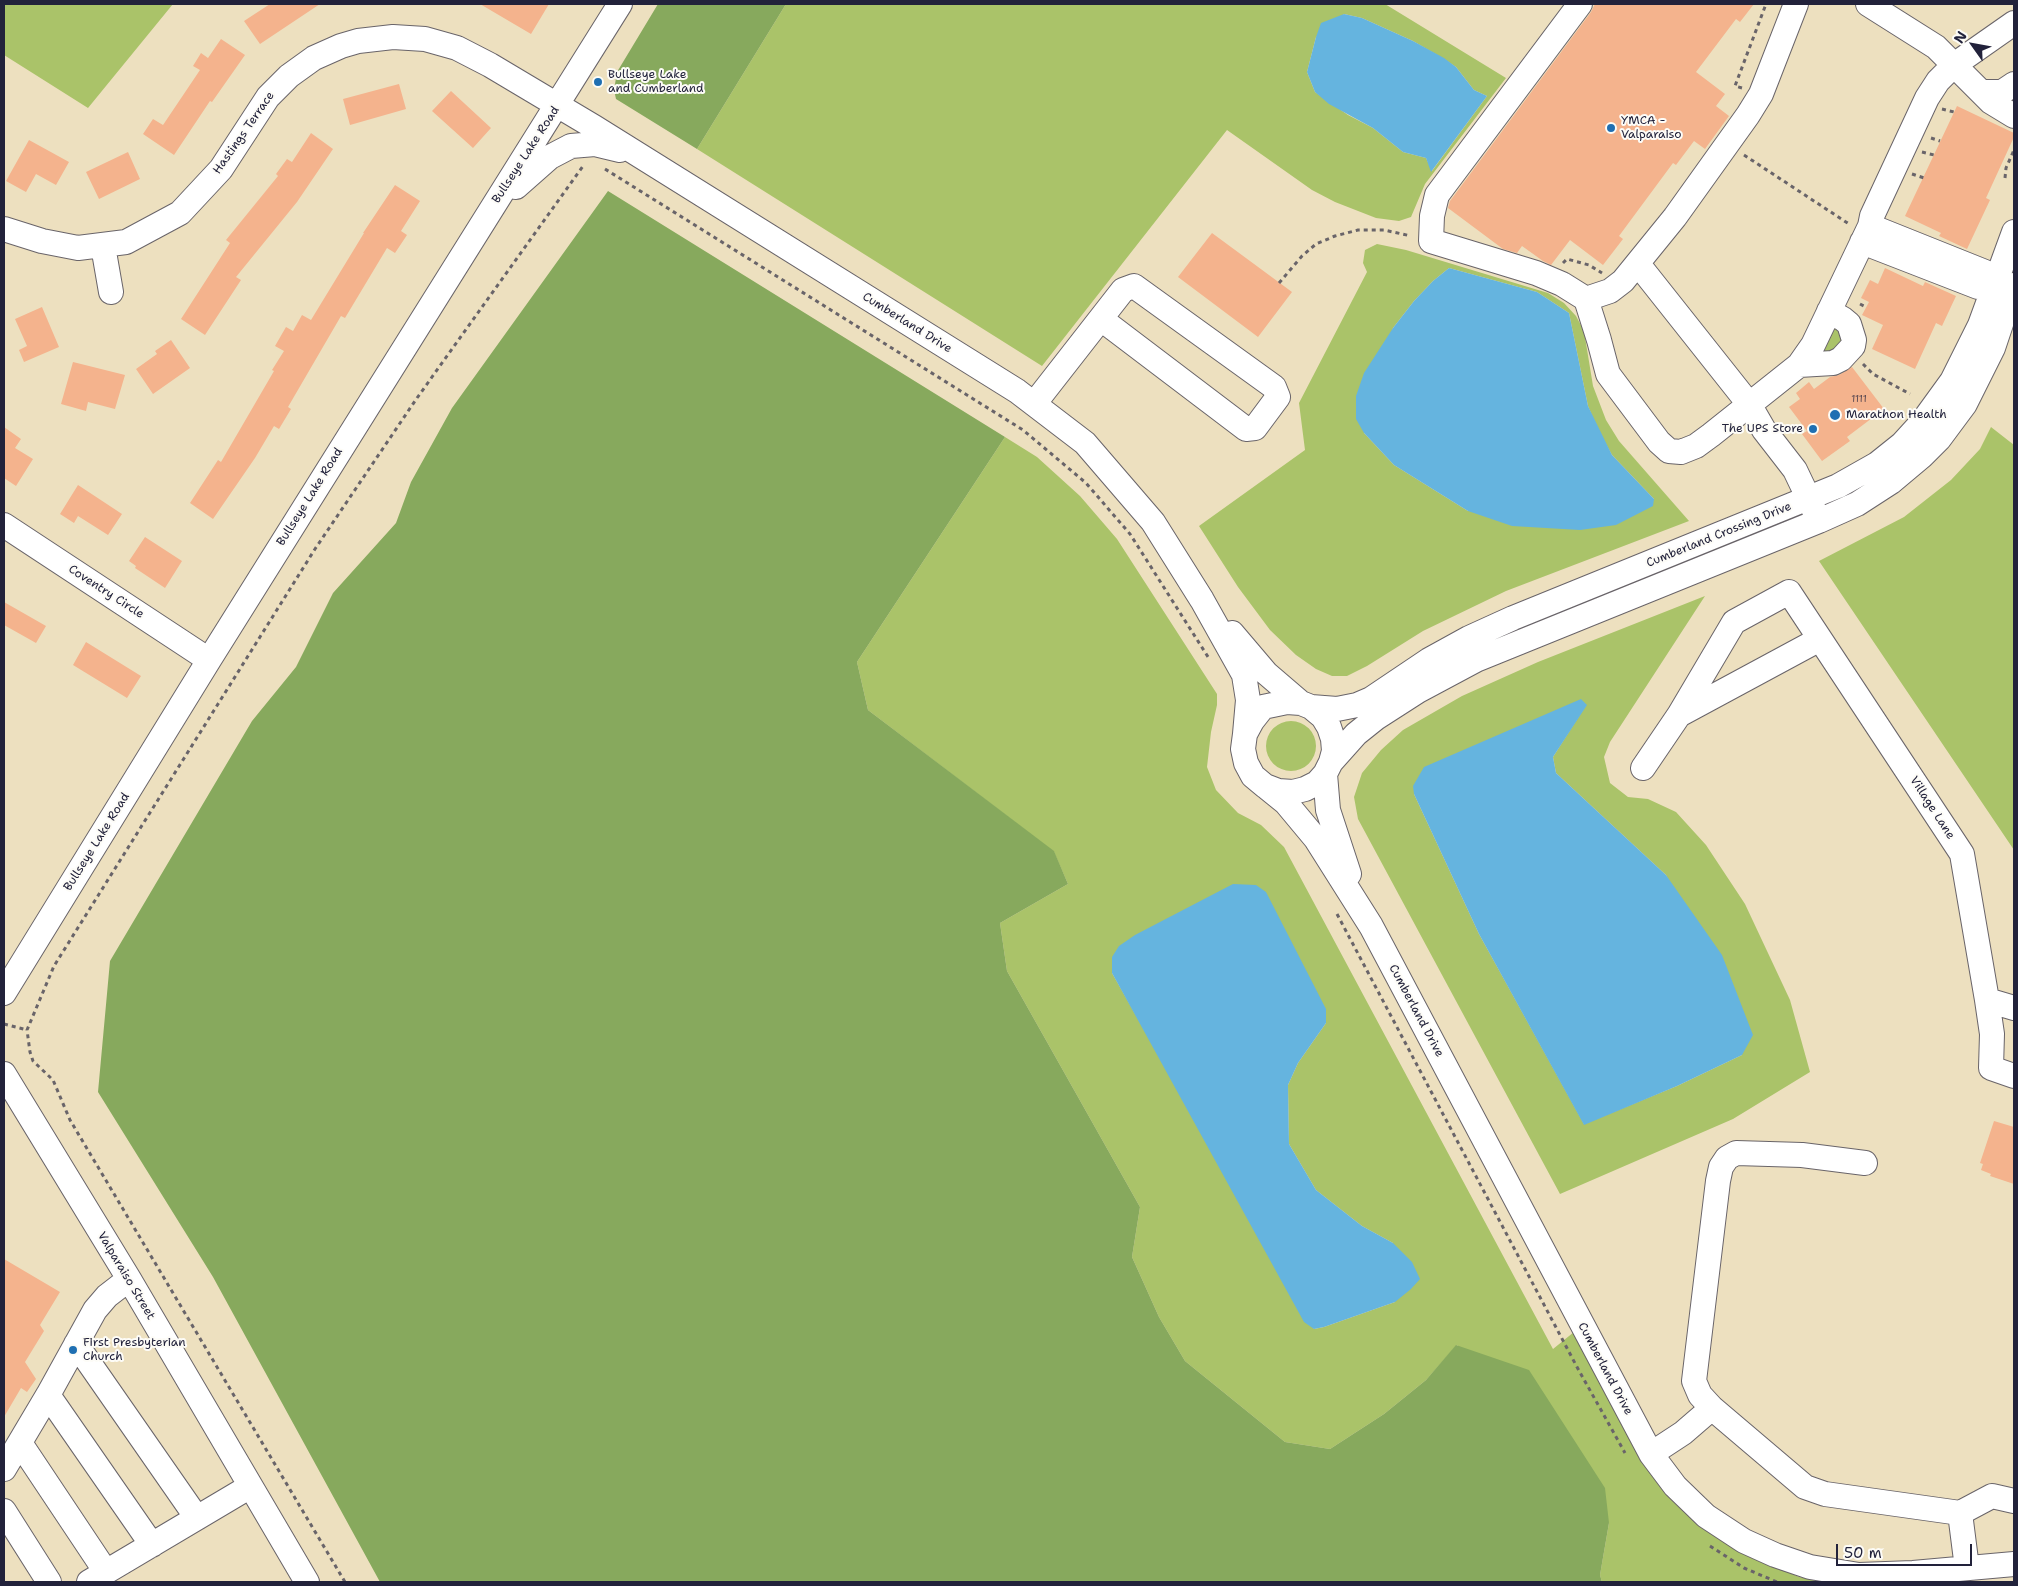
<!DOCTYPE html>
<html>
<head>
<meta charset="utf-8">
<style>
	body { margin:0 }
	#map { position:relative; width:2018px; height:1586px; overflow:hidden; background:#ede0bf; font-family:"Shantell Sans",sans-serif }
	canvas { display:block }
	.frame { position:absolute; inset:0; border:5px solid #22223b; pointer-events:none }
	.north { position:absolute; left:1948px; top:20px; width:50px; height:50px; -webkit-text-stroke:4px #fdfcf7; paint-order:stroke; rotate:302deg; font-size:14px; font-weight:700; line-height:20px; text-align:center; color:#22223b }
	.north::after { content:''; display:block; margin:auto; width:18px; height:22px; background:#22223b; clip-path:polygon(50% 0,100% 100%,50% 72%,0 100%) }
	.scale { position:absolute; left:1836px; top:1544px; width:136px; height:22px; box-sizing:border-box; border:2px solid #22223b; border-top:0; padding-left:6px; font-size:15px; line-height:18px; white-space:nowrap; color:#22223b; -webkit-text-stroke:4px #fdfcf7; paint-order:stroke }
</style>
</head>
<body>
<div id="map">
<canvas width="2018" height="1586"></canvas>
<div class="frame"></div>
<div class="north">N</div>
<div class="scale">50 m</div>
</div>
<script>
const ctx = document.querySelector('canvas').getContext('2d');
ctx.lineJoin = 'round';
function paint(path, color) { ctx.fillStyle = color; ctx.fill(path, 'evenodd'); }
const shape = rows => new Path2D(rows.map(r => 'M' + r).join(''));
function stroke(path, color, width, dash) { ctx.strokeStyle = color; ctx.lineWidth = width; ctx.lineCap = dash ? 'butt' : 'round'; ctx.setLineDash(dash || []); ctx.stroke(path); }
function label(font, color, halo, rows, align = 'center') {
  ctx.font = font + ' "Shantell Sans",sans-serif'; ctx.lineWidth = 4; ctx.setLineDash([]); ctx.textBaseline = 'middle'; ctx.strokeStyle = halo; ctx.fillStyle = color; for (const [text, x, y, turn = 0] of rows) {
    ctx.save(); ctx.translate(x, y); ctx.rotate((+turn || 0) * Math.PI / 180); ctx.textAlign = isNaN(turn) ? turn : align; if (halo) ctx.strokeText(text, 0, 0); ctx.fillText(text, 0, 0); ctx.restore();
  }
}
const green = shape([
	[4,4,173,4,88,108,4,55],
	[786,4,1385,4,1506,78,1425,184,1411,217,1399,221,1376,218,1335,202,1312,190,1227,130,1042,366,697,149],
	[1344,14,1362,18,1413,41,1444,59,1456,67,1474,90,1487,96,1432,171,1426,158,1403,152,1373,128,1348,115,1315,92,1307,72,1316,37],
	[1377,244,1406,250,1548,293,1564,303,1576,316,1584,331,1593,386,1606,420,1619,441,1689,521,1506,591,1423,631,1367,666,1347,676,1332,676,1316,669,1296,655,1270,630,1238,587,1199,526,1305,450,1299,403,1367,272,1363,263,1365,250],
	[1449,268,1537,292,1569,313,1588,406,1598,430,1612,455,1654,499,1468,511,1394,465,1364,433,1393,328,1414,301,1433,281],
	[1836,326,1844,336,1841,349,1820,355],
	[1991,427,2014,445,2014,850,1819,561,1904,517,1951,480,1980,449],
	[1005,437,1037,457,1080,496,1117,539,1217,694,1217,705,1211,732,1207,767,1216,790,1238,813,1261,825,1284,847,1553,1349,1574,1332,1642,1458,1754,1557,1799,1577,1824,1582,1602,1582,1600,1575,1609,1523,1457,1345,1426,1380,1384,1414,1330,1449,1285,1442,1185,1361,1159,1317,1132,1257,1140,1207,1007,971,1000,923,1068,884,1054,852,868,710,857,662],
	[1112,973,1326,1023,1298,1063,1288,1085,1289,1144,1316,1190,1362,1226,1393,1243,1395,1302,1324,1327,1314,1329],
	[1705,596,1610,742,1604,757,1610,783,1628,797,1648,799,1676,812,1706,845,1745,904,1790,1000,1810,1072,1733,1119,1560,1194,1358,819,1354,797,1362,773,1381,750,1403,730,1462,696,1538,662],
	[1586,705,1553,757,1556,773,1666,875,1742,1055,1677,1086,1584,1124,1479,934,1414,794],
	'1266 746a25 25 0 1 1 50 0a25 25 0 1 1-50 0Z'
]);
const forest = shape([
	[658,4,786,4,697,149,616,99,614,90,617,72],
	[608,191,1005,437,857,662,868,710,1054,851,1068,884,1000,923,1007,971,1140,1207,1132,1257,1159,1317,1185,1361,1285,1442,1330,1449,1384,1414,1426,1380,1456,1345,1529,1370,1605,1488,1609,1523,1600,1575,1602,1582,380,1582,213,1277,98,1092,110,961,252,721,296,667,333,593,396,523,411,482,452,408]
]);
const water = shape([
	[1344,14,1362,18,1413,41,1444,58,1456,67,1474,90,1487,96,1431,172,1426,158,1403,152,1373,128,1329,104,1315,92,1307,72,1316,37,1321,23],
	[1449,268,1537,292,1569,313,1588,406,1612,455,1654,499,1653,506,1616,525,1580,530,1512,526,1468,511,1394,465,1364,433,1356,419,1356,396,1364,373,1393,328,1414,301,1433,281],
	[1581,699,1587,705,1553,757,1556,773,1666,875,1722,955,1753,1035,1742,1055,1677,1086,1584,1125,1479,934,1414,794,1413,786,1424,767],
	[1233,884,1256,885,1266,892,1326,1009,1326,1023,1298,1063,1288,1085,1289,1144,1316,1190,1362,1226,1393,1243,1412,1262,1420,1279,1411,1289,1395,1302,1324,1327,1314,1329,1304,1322,1112,973,1112,957,1119,946,1135,935]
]);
const building = shape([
	[270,4,320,4,260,44,244,21],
	[480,4,549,4,531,34],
	[1595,4,1754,4,1740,22,1736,19,1696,72,1725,94,1716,106,1729,116,1705,149,1694,141,1676,165,1673,163,1619,236,1623,239,1603,265,1570,240,1551,265,1543,261,1522,246,1517,253,1503,249,1448,208,1450,201,1591,12],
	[221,39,245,55,212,102,210,101,174,155,143,134,153,119,163,125,200,70,193,66,201,53,208,58],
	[399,84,406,109,350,125,343,99],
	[451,91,491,128,473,148,432,111],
	[1957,106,2014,133,2014,137,1986,198,1990,200,1967,249,1939,236,1941,233,1905,216],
	[311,133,333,149,297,202,236,277,241,280,205,335,181,319,230,243,226,240,278,176,276,174,287,159,292,162],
	[29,140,69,162,56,185,36,174,26,192,6,181],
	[128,152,140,179,99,199,86,172],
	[395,185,420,201,401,231,407,235,395,253,387,248,345,318,341,316,288,407,291,409,279,429,274,426,255,458,213,519,190,503,218,460,221,462,274,371,272,370,284,351,275,346,286,327,293,331,302,315,311,320,364,233,363,233],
	[1212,233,1292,292,1258,337,1178,277],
	[1885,268,1923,286,1925,282,1956,296,1942,326,1936,323,1915,369,1872,349,1883,325,1862,315,1869,302,1861,298,1870,280,1878,284],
	[42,307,59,347,24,362,19,350,27,346,15,319],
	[171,340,190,368,153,394,136,369,157,354,155,351],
	[73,362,125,375,115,409,88,402,86,411,61,404],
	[1852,367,1884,409,1847,437,1850,441,1822,461,1802,434,1807,431,1789,407,1800,399,1796,393,1809,382,1814,389,1830,377,1839,375],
	[4,427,21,439,15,448,33,459,16,486,4,478],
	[78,485,122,514,108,535,78,516,74,523,60,514],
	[145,537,182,561,165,588,135,568,136,566,129,561],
	[4,602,46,626,36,643,4,625],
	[86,642,141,676,127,698,73,665],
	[1994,1121,2014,1127,2014,1184,1990,1176,1991,1174,1981,1170,1983,1164,1980,1163],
	[4,1259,60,1292,40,1325,44,1331,25,1362,36,1379,27,1392,21,1388,4,1417]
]);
const path = shape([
	[1742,88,1735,86,1766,4],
	[1942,109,1954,112],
	[1931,138,1940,141],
	[1922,152,1934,155],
	[1744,155,1849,224],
	[605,169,1023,430,1086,483,1130,534,1210,660],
	[1912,174,1924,178],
	[2005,178,2006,168,2014,150],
	[1563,263,1567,259,1589,265,1602,273],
	[1279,283,1302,256,1316,244,1335,236,1358,230,1384,230,1411,236],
	[1860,304,1866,307],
	[1863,364,1873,374,1910,394],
	[1337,914,1577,1367,1625,1453],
	[4,1024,27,1030],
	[1710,1546,1744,1568,1777,1582],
	[345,1582,70,1120,53,1080,33,1061,30,1052,27,1030,54,966,315,549,417,398,583,166]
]);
const minor = shape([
	[1580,4,1437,195,1432,216,1431,241,1536,273,1562,284,1586,299,1599,340,1608,374,1659,442,1669,451,1681,452,1696,446,1711,435,1799,365,1813,345,1870,226,1872,216,1927,98,1938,81,1954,65,2014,23],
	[1868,4,1936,47,1991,102,2014,116],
	[1981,92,2002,92,2014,84],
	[516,187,550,157,571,146,595,144,620,150],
	[1870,226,1985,272,1995,285],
	[4,229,42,241,78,248,126,242,180,213,221,169,268,97,289,76,314,58,341,46,358,41,393,37,425,39,457,48,490,65,594,127,1017,391,1085,443,1153,522,1202,600,1244,675,1248,700,1245,734],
	[1862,242,1978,287,1995,285,2008,290],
	[103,246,111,292],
	[1638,264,1749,404,1764,430,1795,470,1815,512],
	[1586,299,1610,291,1623,281,1675,217,1748,115,1761,94,1796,4],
	[1799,365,1833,363,1841,359,1853,346,1854,340,1849,324,1843,319,1829,311],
	[1034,404,1123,290,1134,286,1274,387,1278,397,1255,428,1246,429,1101,319],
	[4,525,209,660],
	[1232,633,1266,673,1301,703],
	[1287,702,1301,703,1311,707,1323,717,1329,727,1333,739,1334,751,1331,762,1325,774,1317,783,1305,789,1293,792,1278,791,1265,786,1253,776,1246,763,1243,749,1245,734,1252,721,1263,707,1287,702],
	[1311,707,1337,709,1357,705,1371,699,1429,660,1469,638,1513,618,1838,486,1877,464,1902,444,1923,421,1952,381,1980,325,2014,232],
	[1679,715,1820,639],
	[1331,762,1356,734,1376,718,1418,691,1476,660,1819,521,1857,504,1891,482,1922,456,1939,439,1965,404,1993,348,2014,285],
	[1643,768,1679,715,1734,622,1789,592,1962,854,1987,1000,2014,1008],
	[1325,774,1328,810,1349,874],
	[1265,786,1286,803,1316,839,1371,926,1651,1454,1675,1486,1706,1516,1744,1541,1775,1555,1810,1567,1859,1575,1913,1573,2014,1564],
	[4,993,209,660,620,4],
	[1987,1000,1992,1034,1991,1068,2014,1076],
	[4,1074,129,1279,307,1582],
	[1865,1163,1802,1155,1736,1153,1727,1158,1721,1167,1718,1181,1694,1381,1700,1395,1712,1408,1805,1487,1825,1494,1960,1513,1992,1496,2014,1501],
	[76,1344,197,1518],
	[48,1395,152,1545],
	[20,1443,106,1572],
	[1651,1454,1683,1433,1712,1408],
	[4,1469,48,1395,95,1310,107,1296,129,1279],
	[4,1511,49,1582],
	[1960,1513,1967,1568],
	[89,1582,249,1487]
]);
const markers = [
	[598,82,5,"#1f6fb2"],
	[1611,128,5,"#1f6fb2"],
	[1835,415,6,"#1f6fb2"],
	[1813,429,5,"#1f6fb2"],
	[73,1350,5,"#1f6fb2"]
];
const numberNames = [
	["1111",1859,399]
];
const poiNames = [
	["Bullseye Lake",608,75],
	["and Cumberland",608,89],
	["YMCA -",1621,121],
	["Valparaiso",1621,135],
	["Marathon Health",1846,415],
	["The UPS Store",1803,429,"right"],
	["First Presbyterian",83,1343],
	["Church",83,1357]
];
const streetNames = [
	["Hastings Terrace",244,133,-55],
	["Bullseye Lake Road",526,155,-57],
	["Cumberland Drive",907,323,32],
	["Bullseye Lake Road",310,497,-58],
	["Cumberland Crossing Drive",1719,535,-22],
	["Coventry Circle",106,592,33],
	["Village Lane",1932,808,57],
	["Bullseye Lake Road",97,842,-58],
	["Cumberland Drive",1416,1011,62],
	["Valparaiso Street",126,1276,59],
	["Cumberland Drive",1605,1369,62]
];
paint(green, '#aac369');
paint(forest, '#87a95d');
paint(water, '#65b4df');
paint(building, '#f4b38d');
stroke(minor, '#696469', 26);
stroke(path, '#696469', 3, [4, 4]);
stroke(minor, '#fff', 24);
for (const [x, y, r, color] of markers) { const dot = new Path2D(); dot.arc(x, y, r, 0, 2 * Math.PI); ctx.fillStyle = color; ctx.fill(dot); stroke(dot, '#fdfcf7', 2); }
label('10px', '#564650', null, numberNames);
label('12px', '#22223b', '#fdfcf7', poiNames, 'left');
label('12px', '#22223b', '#fdfcf7', streetNames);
</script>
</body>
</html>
